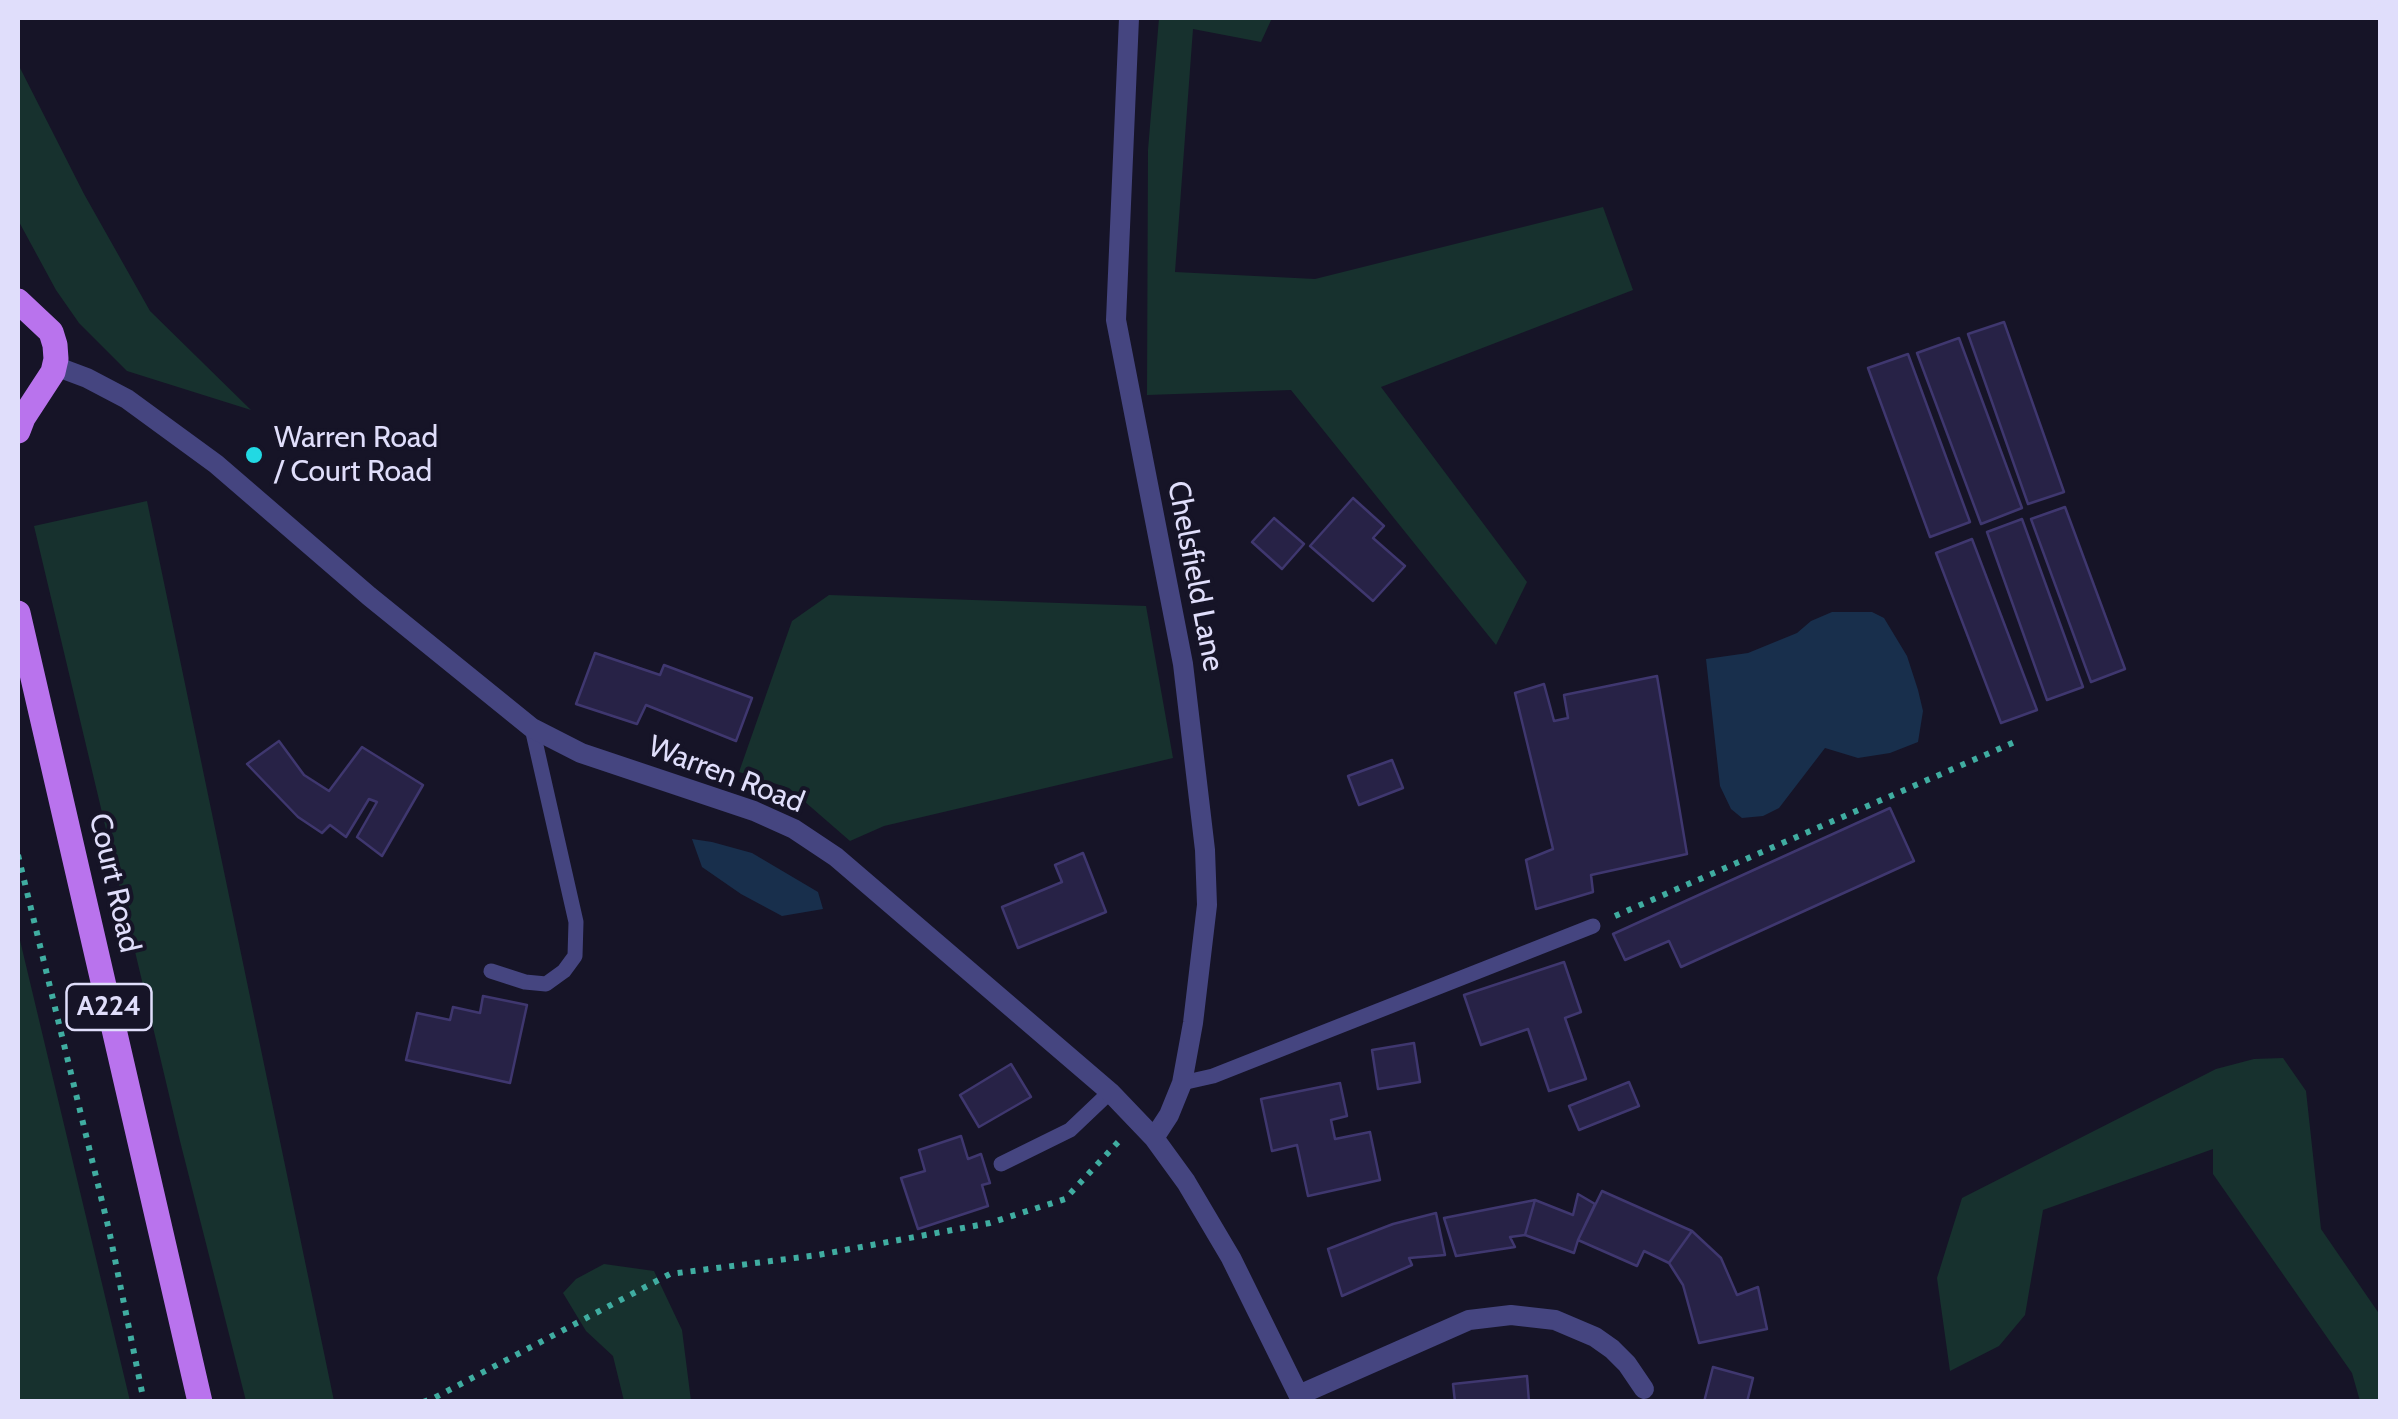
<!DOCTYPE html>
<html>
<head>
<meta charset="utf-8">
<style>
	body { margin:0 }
	#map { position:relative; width:2398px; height:1419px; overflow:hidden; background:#161427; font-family:Cabin,sans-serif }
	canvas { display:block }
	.frame { position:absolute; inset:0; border:20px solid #e0defb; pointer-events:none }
</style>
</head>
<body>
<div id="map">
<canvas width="2398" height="1419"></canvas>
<div class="frame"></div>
</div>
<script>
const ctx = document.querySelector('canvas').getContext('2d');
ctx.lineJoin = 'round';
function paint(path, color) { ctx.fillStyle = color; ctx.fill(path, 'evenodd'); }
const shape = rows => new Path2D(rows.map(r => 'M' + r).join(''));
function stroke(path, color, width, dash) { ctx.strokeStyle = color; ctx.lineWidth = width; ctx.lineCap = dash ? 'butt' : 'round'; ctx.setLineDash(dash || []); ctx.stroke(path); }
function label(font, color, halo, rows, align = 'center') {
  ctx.font = font + ' Cabin,sans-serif'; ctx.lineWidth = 8; ctx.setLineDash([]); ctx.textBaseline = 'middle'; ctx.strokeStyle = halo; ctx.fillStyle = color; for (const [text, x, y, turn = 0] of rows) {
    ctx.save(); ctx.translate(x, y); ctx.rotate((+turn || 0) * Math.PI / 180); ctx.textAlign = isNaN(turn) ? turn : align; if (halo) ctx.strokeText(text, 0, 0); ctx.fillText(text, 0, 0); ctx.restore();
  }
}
const green = shape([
	[1159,18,1272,18,1261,42,1193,29,1175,272,1315,279,1603,207,1633,290,1381,387,1527,582,1496,645,1291,390,1147,395,1148,150],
	[18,64,84,194,150,311,251,410,127,371,79,323,56,290,18,220],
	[147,501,334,1401,246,1401,180,1141,34,526],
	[829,595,1146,606,1173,758,884,826,850,841,789,788,739,772,792,621],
	[18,932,130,1401,18,1401],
	[2283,1058,2306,1091,2321,1229,2380,1315,2380,1401,2360,1401,2352,1373,2213,1174,2213,1149,2043,1210,2025,1315,1999,1346,1950,1371,1937,1278,1962,1198,2216,1069,2254,1059],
	[604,1264,654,1271,682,1330,691,1401,624,1401,613,1356,586,1331,563,1293,576,1279]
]);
const water = shape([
	[1832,612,1872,612,1884,618,1907,656,1918,690,1923,711,1918,742,1890,753,1858,758,1825,748,1779,808,1763,816,1742,818,1731,809,1720,786,1706,659,1748,653,1797,633,1811,621],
	[692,839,712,842,752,853,818,892,823,909,782,916,741,894,702,867]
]);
const building = shape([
	[2004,322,2064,492,2028,504,1968,334,2004,322],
	[1959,338,2022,508,1981,524,1917,353,1959,338],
	[1908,354,1970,522,1930,537,1868,368,1908,354],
	[1353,498,1384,526,1373,538,1405,566,1373,601,1310,546,1353,498],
	[2065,507,2125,669,2091,682,2031,519,2065,507],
	[1274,518,1304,544,1282,569,1252,542,1274,518],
	[2022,519,2083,687,2047,700,1987,532,2022,519],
	[1972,539,2037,710,2001,723,1936,553,1972,539],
	[595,653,660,675,664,665,752,698,736,741,646,705,637,724,576,704,595,653],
	[1657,676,1687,854,1591,875,1593,892,1536,909,1526,860,1553,849,1515,693,1544,684,1554,721,1568,718,1564,695,1657,676],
	[279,741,304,775,329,791,362,747,423,785,382,856,357,837,377,802,369,799,346,837,330,825,322,833,298,817,247,764,279,741],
	[1392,760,1403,788,1359,805,1348,776,1392,760],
	[1890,808,1914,861,1681,967,1669,941,1625,960,1613,934,1890,808],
	[1083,853,1106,912,1018,948,1002,907,1062,882,1055,865,1083,853],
	[1564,962,1581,1012,1565,1018,1586,1079,1549,1091,1528,1029,1481,1045,1464,995,1564,962],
	[483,996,527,1005,510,1083,406,1060,417,1013,450,1020,453,1007,480,1013,483,996],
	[1414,1043,1420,1082,1378,1089,1372,1050,1414,1043],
	[1011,1064,1031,1097,979,1127,960,1095,1011,1064],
	[1629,1082,1639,1106,1579,1130,1569,1106,1629,1082],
	[1340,1083,1347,1116,1331,1120,1335,1139,1370,1132,1380,1180,1308,1196,1297,1145,1272,1151,1261,1099,1340,1083],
	[961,1136,968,1159,981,1154,990,1183,982,1185,988,1206,918,1229,901,1178,925,1171,919,1150,961,1136],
	[1602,1191,1692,1231,1669,1263,1644,1251,1637,1266,1578,1240,1602,1191],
	[1578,1194,1595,1204,1578,1240,1574,1253,1525,1235,1535,1200,1573,1215,1578,1194],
	[1535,1200,1525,1235,1510,1237,1515,1247,1456,1256,1444,1218,1535,1200],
	[1436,1213,1445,1255,1409,1258,1412,1265,1342,1296,1328,1249,1393,1224,1436,1213],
	[1692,1231,1721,1258,1737,1295,1758,1287,1767,1329,1699,1343,1683,1285,1669,1263,1692,1231],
	[1713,1367,1753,1378,1747,1402,1704,1402,1713,1367],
	[1527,1376,1529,1402,1455,1402,1453,1384,1527,1376]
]);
const path = shape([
	[18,855,109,1230,144,1402],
	[1615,916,2017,741],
	[423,1402,434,1398,670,1274,818,1255,990,1223,1065,1199,1120,1140]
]);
const service = shape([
	[491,971,525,982,546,984,564,971,575,956,576,922,532,728],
	[1182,1083,1213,1076,1593,926],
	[1001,1164,1070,1130,1110,1092]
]);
const minor = shape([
	[1129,18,1116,320,1183,664,1205,850,1207,905,1193,1023,1182,1083,1169,1115,1154,1138],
	[55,366,87,378,127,399,216,464,369,596,532,728,581,753,754,811,794,829,836,857,1110,1092,1154,1138,1186,1182,1231,1258,1302,1402],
	[1299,1395,1469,1320,1511,1315,1555,1320,1595,1337,1612,1349,1627,1364,1644,1389]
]);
const primary = shape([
	[18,301,51,332,55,345,56,359,53,372,23,418,18,431],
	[18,613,200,1402]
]);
const markers = [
	[254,455,10,"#22d9e3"]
];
const shields = [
	[109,1007,85]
];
const shieldNames = [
	["A224",109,1007]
];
const poiNames = [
	["Warren Road",274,438],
	["/ Court Road",274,472]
];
const streetNames = [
	["Chelsfield Lane",1195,576,79],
	["Warren Road",726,775,21],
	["Court Road",114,883,77]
];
paint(green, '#17312e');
paint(water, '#182f4c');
paint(building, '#272246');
stroke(building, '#3f376f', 2.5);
stroke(path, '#40ada1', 6, [5, 8]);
stroke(service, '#454580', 15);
stroke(minor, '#454580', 20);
stroke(primary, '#b973ed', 25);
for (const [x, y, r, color] of markers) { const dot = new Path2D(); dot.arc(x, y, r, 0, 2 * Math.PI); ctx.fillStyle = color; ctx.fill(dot); stroke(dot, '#161427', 4); }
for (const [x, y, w] of shields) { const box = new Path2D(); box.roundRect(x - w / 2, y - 23, w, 46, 8); ctx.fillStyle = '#161427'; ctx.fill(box); stroke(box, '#e0defb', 2.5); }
label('bold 28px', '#e0defb', null, shieldNames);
label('30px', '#e0defb', '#161427', poiNames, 'left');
label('30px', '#e0defb', '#161427', streetNames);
</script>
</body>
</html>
